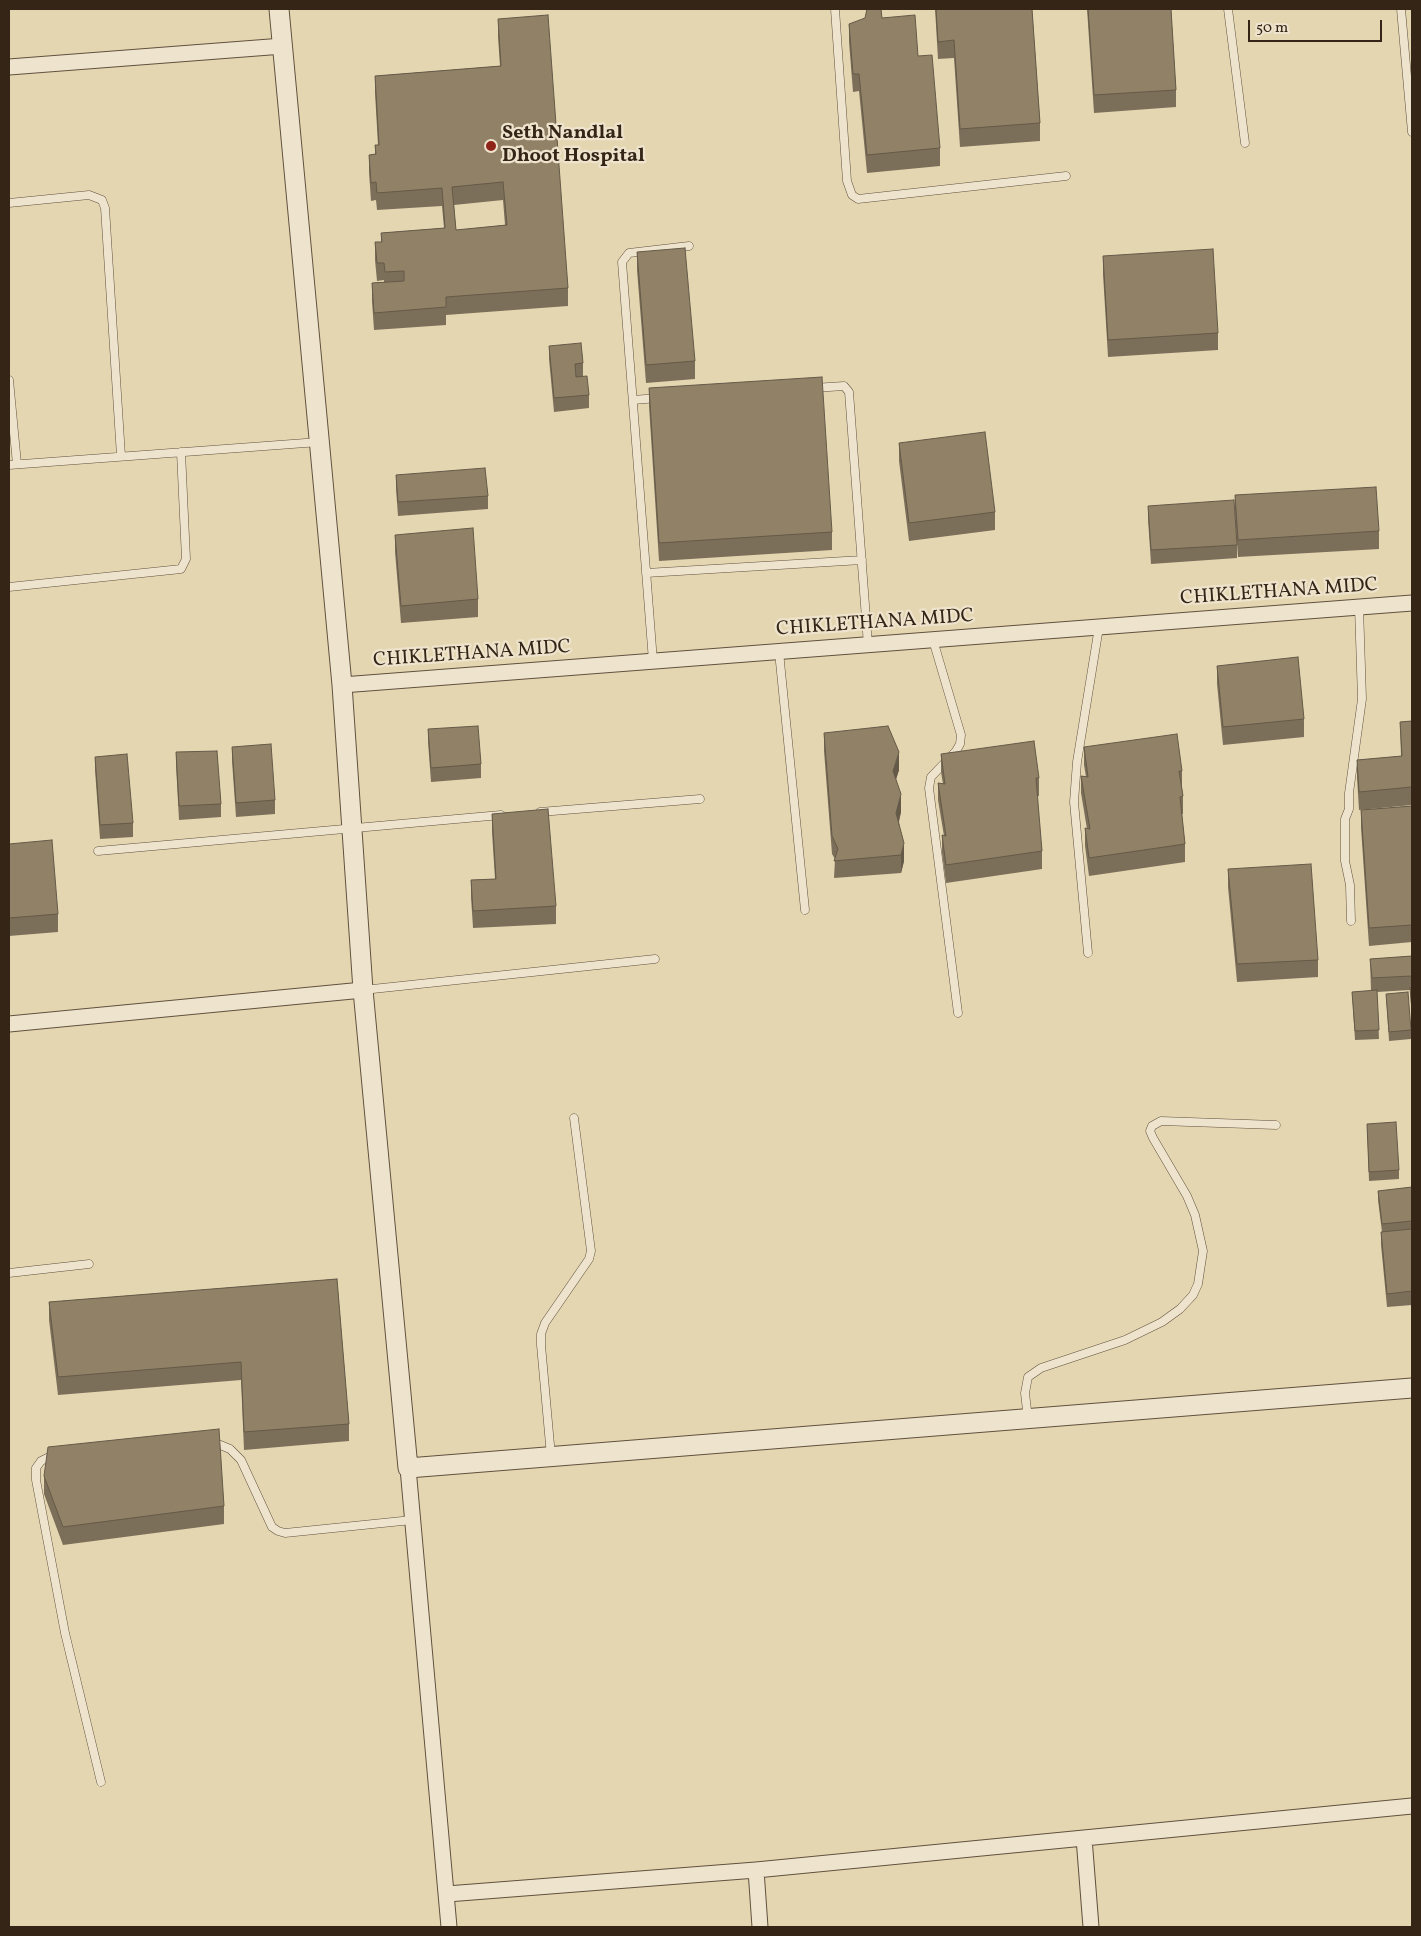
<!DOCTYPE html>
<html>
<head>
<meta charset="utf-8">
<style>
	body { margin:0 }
	#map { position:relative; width:1421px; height:1936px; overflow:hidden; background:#e5d6b2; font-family:Vollkorn,serif }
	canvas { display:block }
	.frame { position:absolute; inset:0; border:10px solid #342516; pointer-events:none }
	.scale { position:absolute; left:1248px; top:20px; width:134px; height:22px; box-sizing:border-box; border:2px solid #342516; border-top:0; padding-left:6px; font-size:15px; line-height:18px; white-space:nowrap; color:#342516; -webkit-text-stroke:4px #eee4cd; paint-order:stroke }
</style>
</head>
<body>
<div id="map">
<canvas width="1421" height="1936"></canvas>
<div class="frame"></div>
<div class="scale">50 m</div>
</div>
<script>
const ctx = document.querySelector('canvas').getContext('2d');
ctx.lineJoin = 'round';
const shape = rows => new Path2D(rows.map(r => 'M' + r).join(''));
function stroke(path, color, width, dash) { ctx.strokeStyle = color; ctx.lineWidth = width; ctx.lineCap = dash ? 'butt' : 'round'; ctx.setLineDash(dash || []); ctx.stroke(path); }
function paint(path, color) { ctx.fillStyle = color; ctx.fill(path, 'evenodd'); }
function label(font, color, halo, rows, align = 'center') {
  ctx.font = font + ' Vollkorn,serif'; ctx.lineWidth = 4.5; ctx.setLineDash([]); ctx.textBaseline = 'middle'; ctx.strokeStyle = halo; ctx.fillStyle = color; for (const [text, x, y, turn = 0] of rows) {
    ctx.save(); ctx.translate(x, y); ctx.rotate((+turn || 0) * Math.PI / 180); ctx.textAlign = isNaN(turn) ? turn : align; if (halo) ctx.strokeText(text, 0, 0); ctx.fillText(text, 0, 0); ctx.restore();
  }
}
const service = shape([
	[835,9,847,181,852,195,858,199,1066,176],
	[1228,9,1245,143],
	[1401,9,1412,132],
	[9,203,89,195,102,200,105,208,121,456],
	[9,380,17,464],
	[814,388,844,386,849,392,868,645],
	[633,400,658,398],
	[9,465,319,442],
	[646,573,862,560],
	[9,587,181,569,186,559,181,452],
	[933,640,961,735,960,744,956,751,931,777,929,788,958,1013],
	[779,652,805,910],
	[653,661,622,262,629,253,689,246],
	[540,812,700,799],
	[98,851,501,815],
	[1351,921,1350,885,1345,861,1345,819,1349,809,1349,793,1362,699,1359,607],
	[1088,953,1074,802,1077,762,1099,627],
	[363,990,655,959],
	[9,1273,89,1264],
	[1028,1419,1025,1393,1028,1377,1041,1368,1125,1340,1162,1322,1180,1309,1193,1295,1198,1284,1203,1251,1195,1215,1187,1196,1153,1138,1150,1131,1152,1126,1161,1121,1276,1125],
	[213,1442,230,1449,241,1460,272,1527,278,1531,285,1533,412,1520],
	[55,1454,41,1461,36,1468,36,1480,65,1633,101,1782],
	[551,1456,541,1345,541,1334,545,1323,589,1259,591,1251,574,1118]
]);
const minor = shape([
	[9,67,283,46],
	[342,685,1412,603],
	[9,1024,363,990],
	[408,1468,449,1927],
	[1084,1838,1091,1927],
	[756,1870,760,1927],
	[447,1894,756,1870,1412,1806]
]);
const tertiary = shape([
	[279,9,342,685,363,990,408,1468,1412,1388]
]);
const wall = shape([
	[935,9,1032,9,1040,123,1040,141,960,147,954,58,938,59],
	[1087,9,1171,9,1176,90,1176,107,1094,113],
	[882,18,918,56,940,148,940,166,867,173,859,91,853,92,849,42,849,24],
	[498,19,568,288,568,306,446,315,446,325,374,330,372,301,372,283,384,282,384,280,377,281,375,260,375,242,381,242,381,233,444,228,442,206,377,210,376,200,371,201,369,172,369,155,375,154,375,145,378,145,375,93,375,76,500,66,498,37],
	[503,200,505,225,456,230,454,205],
	[637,252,695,361,695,379,646,383,637,270],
	[1103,256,1218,333,1218,350,1108,357,1103,274],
	[549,346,583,363,583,376,589,395,589,408,554,412,549,359],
	[649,388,832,532,832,550,659,561,649,406],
	[899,443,995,512,995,530,909,541,899,461],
	[396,475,488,496,488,509,398,516,396,489],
	[1235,495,1379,531,1379,549,1238,557,1235,513],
	[1148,506,1237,545,1237,558,1151,564,1148,519],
	[395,535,478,599,478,617,401,623,395,552],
	[1217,666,1304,719,1304,737,1223,745,1217,684],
	[1412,721,1412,805,1359,810,1357,777,1357,760,1401,756,1400,722],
	[428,729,481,764,481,778,431,782,428,742],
	[824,733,899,770,896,779,901,812,899,822,904,861,901,873,834,878,835,859,832,854,824,751],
	[232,747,275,800,275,814,236,817,232,761],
	[1084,747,1182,771,1182,788,1183,796,1183,814,1182,814,1185,844,1185,862,1089,876,1085,846,1085,828,1087,829,1081,793,1081,776,1086,777,1084,765],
	[176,752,221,804,221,817,179,820,176,765],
	[941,754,1039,778,1039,796,1037,796,1042,851,1042,869,946,883,942,853,942,835,944,836,938,800,938,783,943,784,941,772],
	[95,757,133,823,133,837,100,839,95,770],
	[1412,806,1412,942,1369,946,1361,828,1361,810],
	[492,814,556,906,556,924,473,928,471,897,471,880,495,879,492,832],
	[9,844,58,914,58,932,9,936],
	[1228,869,1318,960,1318,977,1237,982,1228,887],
	[1412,956,1412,1019,1410,990,1377,992,1379,1039,1355,1040,1352,992,1371,991,1370,959],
	[1386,994,1411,1030,1411,1039,1389,1041],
	[1367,1124,1399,1170,1399,1179,1369,1181],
	[1412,1187,1412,1305,1387,1307,1381,1245,1381,1232,1382,1232,1378,1200,1378,1191],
	[337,1279,349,1424,349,1441,244,1450,241,1380,58,1395,49,1320,49,1302],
	[44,1476,224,1506,224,1524,63,1545,44,1494]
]);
const shadedWall = shape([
	[899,752,899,770,893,789,893,771],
	[901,794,901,812,896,831,896,813],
	[904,843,904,861,901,873,901,855]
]);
const building = shape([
	[867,9,881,9,882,18,915,15,918,56,932,55,940,148,867,155,859,74,853,74,849,24,865,18,867,9],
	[936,9,1032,9,1040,123,960,129,954,40,938,42,936,9],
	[1088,9,1171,9,1176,90,1094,95,1088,9],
	[548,15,568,288,446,297,446,307,374,313,372,283,404,281,404,271,385,272,384,263,377,263,375,242,382,242,381,233,445,228,442,188,377,193,376,182,371,183,369,155,376,154,375,145,379,145,375,76,501,66,498,19,548,15],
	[503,182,507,225,456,230,452,187,503,182],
	[685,248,695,361,646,365,637,252,685,248],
	[1213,249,1218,333,1108,340,1103,256,1213,249],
	[581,343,583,363,575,364,576,377,587,376,589,395,554,398,549,346,581,343],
	[822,377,832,532,659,543,649,388,822,377],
	[985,432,995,512,909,523,899,443,985,432],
	[485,468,488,496,398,502,396,475,485,468],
	[1376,487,1379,531,1238,540,1235,495,1376,487],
	[1234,500,1237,545,1151,550,1148,506,1234,500],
	[473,528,478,599,401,606,395,535,473,528],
	[1298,657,1304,719,1223,727,1217,666,1298,657],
	[1412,721,1412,787,1359,792,1357,760,1402,756,1400,722,1412,721],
	[478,726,481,764,431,768,428,729,478,726],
	[888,726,899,752,893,771,901,794,896,813,904,843,901,855,834,861,838,849,832,836,824,733,888,726],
	[1177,734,1182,771,1179,771,1183,796,1180,797,1185,844,1089,858,1085,828,1090,829,1081,776,1088,777,1084,747,1177,734],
	[1034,741,1039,778,1036,778,1042,851,946,865,942,835,946,836,938,783,945,784,941,754,1034,741],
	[271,744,275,800,236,803,232,747,271,744],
	[217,751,221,804,179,806,176,752,217,751],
	[127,754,133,823,100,825,95,757,127,754],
	[1412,806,1412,925,1369,928,1361,810,1412,806],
	[548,809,556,906,473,911,471,880,496,879,492,814,548,809],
	[52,840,58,914,9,918,9,844,52,840],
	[1311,864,1318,960,1237,964,1228,869,1311,864],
	[1412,956,1412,976,1372,978,1370,959,1412,956],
	[1410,988,1412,988,1412,1010,1410,988],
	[1377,990,1379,1030,1355,1031,1352,992,1377,990],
	[1408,992,1411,1030,1389,1032,1386,994,1408,992],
	[1396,1122,1399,1170,1369,1172,1367,1124,1396,1122],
	[1412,1187,1412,1221,1382,1224,1378,1191,1412,1187],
	[1412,1229,1412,1291,1387,1294,1381,1232,1412,1229],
	[337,1279,349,1424,244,1432,241,1362,58,1377,49,1302,337,1279],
	[219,1429,224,1506,63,1527,44,1476,48,1447,219,1429]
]);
const markers = [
	[491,146,6,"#8f2418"]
];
const poiNames = [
	["Seth Nandlal",502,134],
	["Dhoot Hospital",502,157]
];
const streetNames = [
	["CHIKLETHANA MIDC",1279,593,-4],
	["CHIKLETHANA MIDC",875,624,-4],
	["CHIKLETHANA MIDC",472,655,-4]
];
stroke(service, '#60513d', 9);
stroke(minor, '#60513d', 17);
stroke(tertiary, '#60513d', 21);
stroke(service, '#eee4cd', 8);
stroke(minor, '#eee4cd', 15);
stroke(tertiary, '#eee4cd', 19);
paint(wall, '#7c6f59');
paint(shadedWall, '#655a48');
paint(building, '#908167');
stroke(building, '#655a48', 1);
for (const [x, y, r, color] of markers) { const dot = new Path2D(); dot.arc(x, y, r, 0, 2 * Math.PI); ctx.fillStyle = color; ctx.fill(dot); stroke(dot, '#eee4cd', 2); }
label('bold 20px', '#342516', '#eee4cd', poiNames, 'left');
label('20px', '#342516', '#eee4cd', streetNames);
</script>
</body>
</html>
